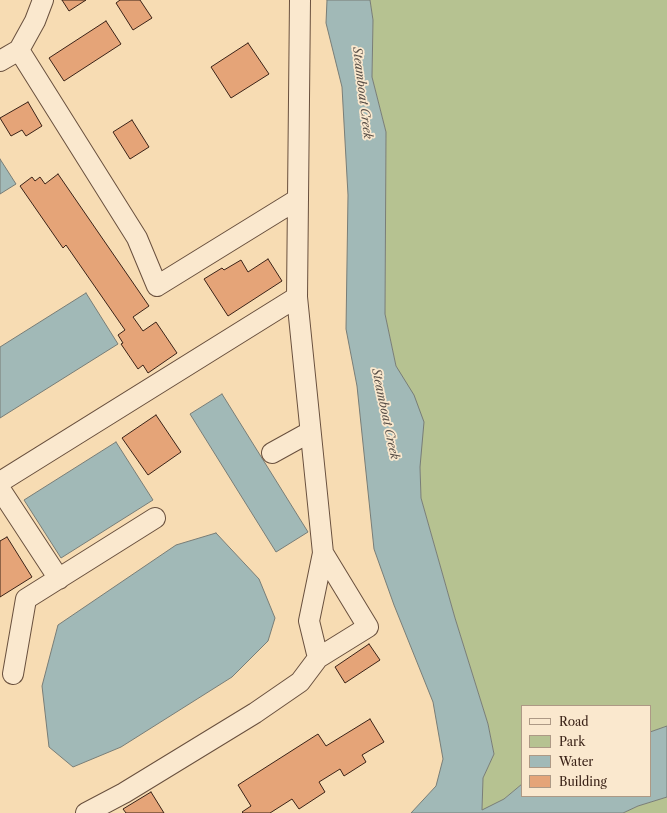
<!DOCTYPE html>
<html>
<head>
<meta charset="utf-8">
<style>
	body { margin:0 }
	#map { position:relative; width:667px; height:813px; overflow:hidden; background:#f7dcb3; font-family:"Libre Caslon Text",serif }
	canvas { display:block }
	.legend { position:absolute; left:521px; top:705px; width:130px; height:92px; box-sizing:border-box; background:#fae8ce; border:1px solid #ad9985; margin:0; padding:5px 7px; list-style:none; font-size:12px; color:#3a2217 }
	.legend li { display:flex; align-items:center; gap:8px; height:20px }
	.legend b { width:20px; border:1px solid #ad9985 }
</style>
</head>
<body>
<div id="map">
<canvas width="667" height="813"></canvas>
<ul class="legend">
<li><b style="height:5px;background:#fae8ce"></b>Road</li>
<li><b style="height:11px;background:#b6c291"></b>Park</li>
<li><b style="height:11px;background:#a1b9b7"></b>Water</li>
<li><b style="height:11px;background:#e5a478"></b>Building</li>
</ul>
</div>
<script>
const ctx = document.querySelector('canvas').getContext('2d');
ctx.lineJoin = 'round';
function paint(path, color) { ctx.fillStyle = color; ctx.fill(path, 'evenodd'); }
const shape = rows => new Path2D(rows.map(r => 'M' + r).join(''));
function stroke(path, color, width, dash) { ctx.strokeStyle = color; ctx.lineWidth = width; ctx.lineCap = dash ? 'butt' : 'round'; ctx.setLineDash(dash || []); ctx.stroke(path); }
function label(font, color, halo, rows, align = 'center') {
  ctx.font = font + ' "Libre Caslon Text",serif'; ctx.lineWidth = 3.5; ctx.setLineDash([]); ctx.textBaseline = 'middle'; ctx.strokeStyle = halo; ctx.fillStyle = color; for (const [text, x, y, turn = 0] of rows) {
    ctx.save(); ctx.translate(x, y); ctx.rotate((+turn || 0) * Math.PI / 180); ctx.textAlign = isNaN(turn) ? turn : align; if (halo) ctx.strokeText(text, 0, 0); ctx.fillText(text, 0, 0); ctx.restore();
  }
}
const green = shape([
	[370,0,667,0,667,726,650,732,650,706,522,706,522,784,504,799,482,811,483,778,494,754,488,724,455,618,421,498,420,467,396,366,385,314,386,132,372,77,373,20],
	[667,797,667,813,623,813,638,806]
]);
const water = shape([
	[327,0,370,0,373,20,372,77,386,132,385,314,396,366,414,395,424,422,420,467,421,498,455,618,488,724,494,754,483,778,482,810,504,799,522,784,522,796,650,796,650,732,667,726,667,797,638,806,623,813,411,813,436,786,443,759,433,702,394,605,374,549,357,386,346,329,348,195,342,87,326,23,327,0],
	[0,159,16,184,0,194,0,159],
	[86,293,118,344,0,418,0,347,86,293],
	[222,394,308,532,276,552,190,414,222,394],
	[116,442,153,500,61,558,24,500,116,442],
	[216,533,259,579,275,618,268,641,232,677,121,747,73,767,49,747,42,686,58,625,176,545,216,533]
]);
const building = shape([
	[62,0,86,0,69,11,62,0],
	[120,0,140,0,152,18,133,30,116,3,120,0],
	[106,21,121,44,64,81,49,58,106,21],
	[248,43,269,74,231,98,211,67,248,43],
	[28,102,42,126,26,136,22,130,11,136,0,118,28,102],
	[132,120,149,147,130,159,113,132,132,120],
	[58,174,149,306,133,317,143,331,156,322,177,353,148,373,143,365,138,369,121,344,123,343,118,335,125,330,66,245,63,248,20,186,32,177,35,181,40,177,45,184,58,174],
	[268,259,282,281,228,316,204,279,222,268,224,270,241,260,248,272,268,259],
	[156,415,181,452,148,475,122,438,156,415],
	[7,537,32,577,0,597,0,541,7,537],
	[369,644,380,660,345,683,335,667,369,644],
	[370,719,384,742,362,755,366,762,344,776,340,769,319,782,325,792,299,809,292,799,270,813,243,813,242,812,251,806,238,785,318,734,326,746,370,719],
	[151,792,164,813,126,813,123,809,151,792]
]);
const minor = shape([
	[300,0,297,297,323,553,309,621,318,658,368,627,323,553],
	[19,50,35,21,43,0],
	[0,61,19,50,137,238,157,286,298,199],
	[272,453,310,432],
	[0,482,297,297],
	[0,489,59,579],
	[13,674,26,599,155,518],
	[86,813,124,793,255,713,300,682,318,658]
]);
const waterNames = [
	["Steamboat Creek",362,93,83],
	["Steamboat Creek",385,414,78]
];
paint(green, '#b6c291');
paint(water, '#a1b9b7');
stroke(water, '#787d77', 1);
paint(building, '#e5a478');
stroke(building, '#3a2217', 1);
stroke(minor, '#69503e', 22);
stroke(minor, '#fae8ce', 20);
label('italic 12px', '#594f47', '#fae8ce', waterNames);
</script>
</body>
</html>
